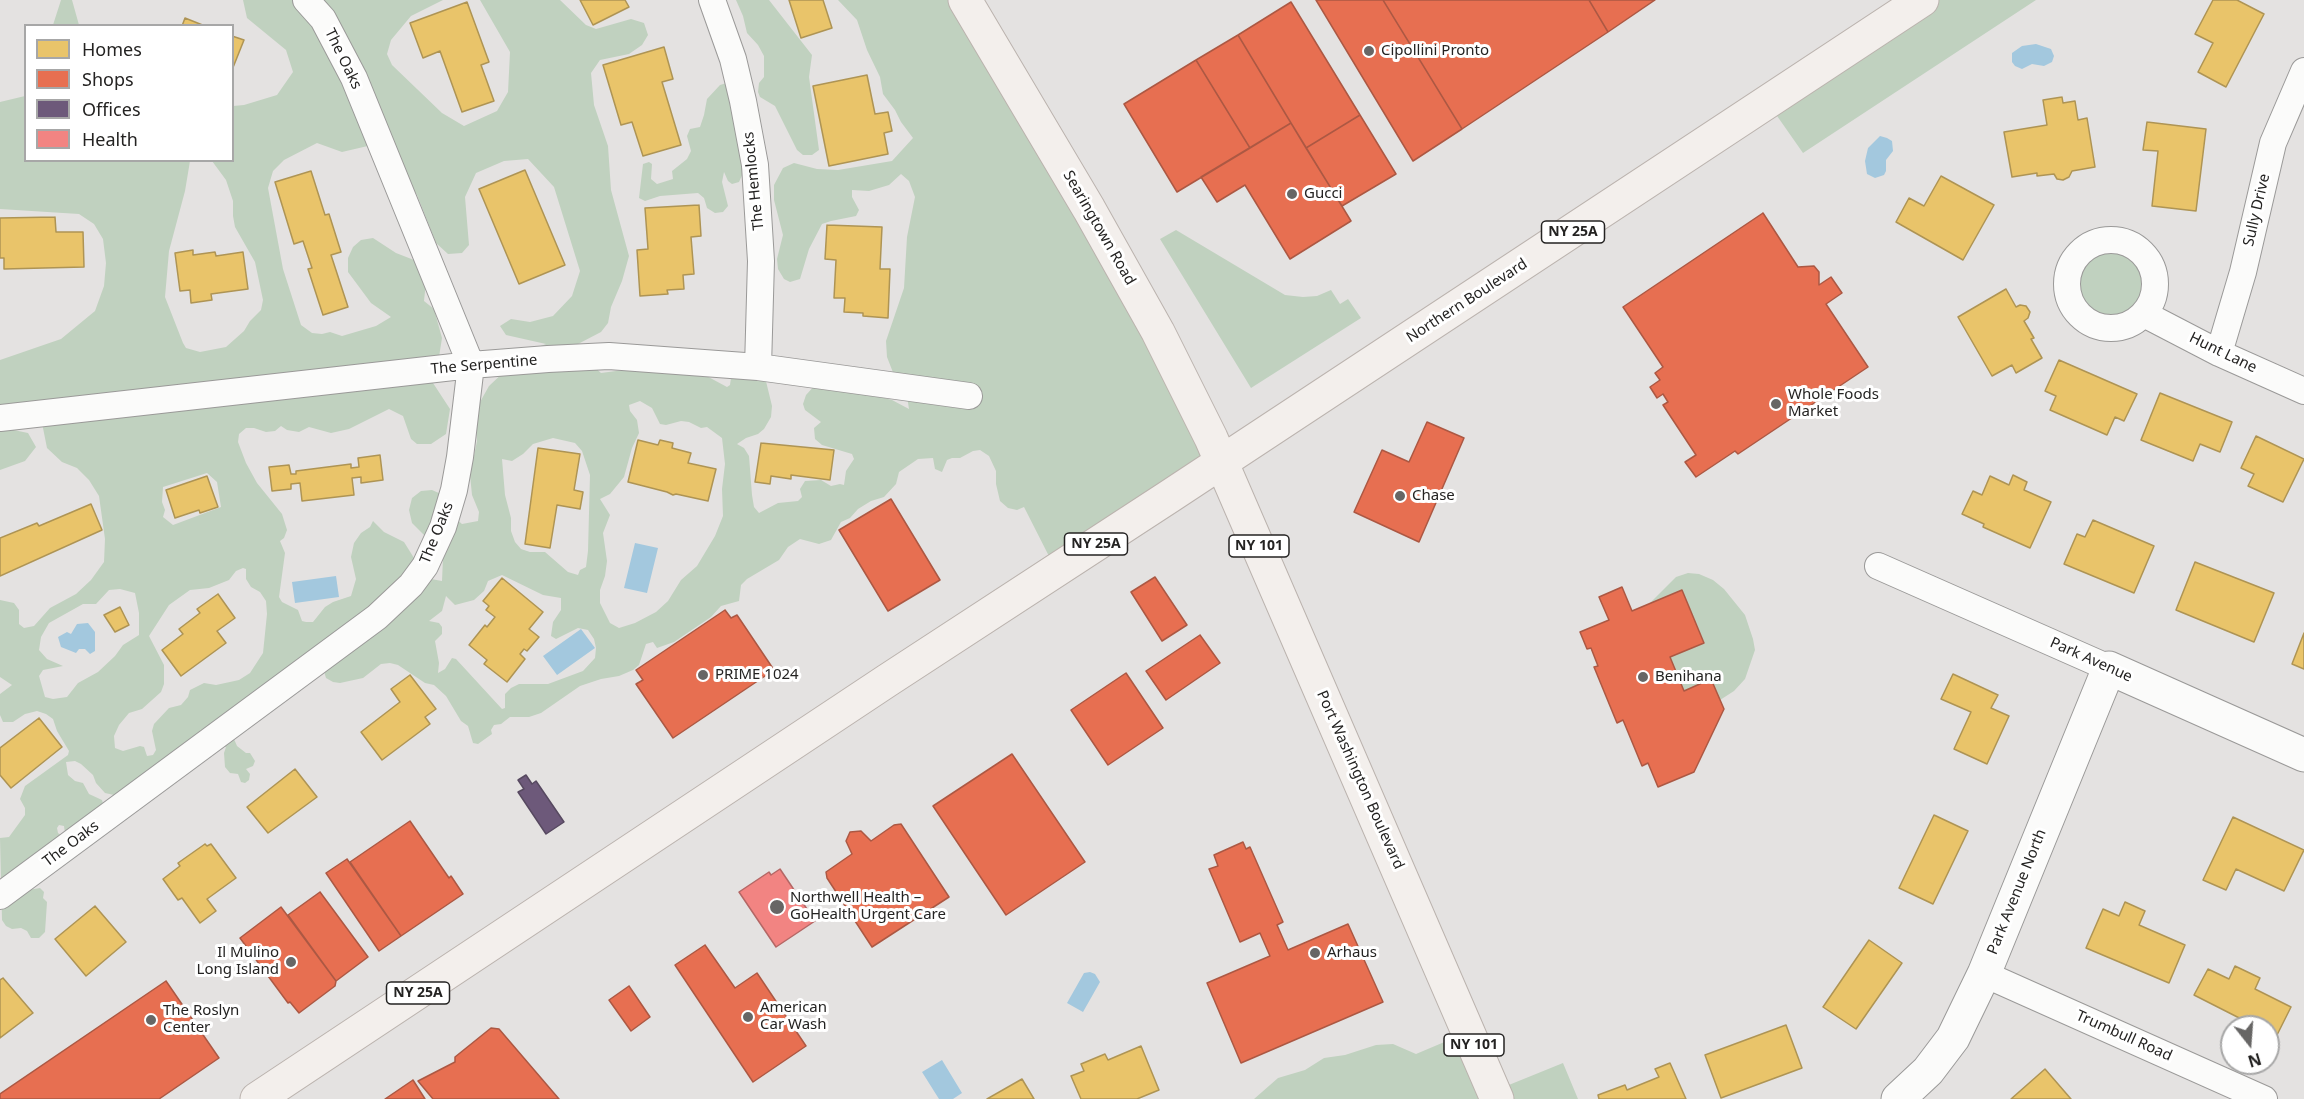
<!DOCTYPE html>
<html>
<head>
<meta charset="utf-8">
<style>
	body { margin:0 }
	#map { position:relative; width:2304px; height:1099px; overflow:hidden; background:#e4e2e1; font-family:"Noto Sans",sans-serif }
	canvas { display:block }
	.legend { position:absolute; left:24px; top:24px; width:210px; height:138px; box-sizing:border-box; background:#fff; border:2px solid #a7a7a7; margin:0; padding:8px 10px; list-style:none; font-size:18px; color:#242322 }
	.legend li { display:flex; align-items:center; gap:12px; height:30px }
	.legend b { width:30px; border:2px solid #a7a7a7 }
	.north { position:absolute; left:2220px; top:1015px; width:60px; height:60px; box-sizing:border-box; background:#fff; border:2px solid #a7a7a7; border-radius:50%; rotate:163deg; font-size:16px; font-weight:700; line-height:24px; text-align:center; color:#242322 }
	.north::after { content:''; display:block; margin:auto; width:21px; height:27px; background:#676665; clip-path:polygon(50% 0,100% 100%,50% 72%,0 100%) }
</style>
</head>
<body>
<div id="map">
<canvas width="2304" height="1099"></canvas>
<ul class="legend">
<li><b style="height:16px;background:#e9c46a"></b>Homes</li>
<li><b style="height:16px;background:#e76f51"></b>Shops</li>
<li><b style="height:16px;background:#6d597a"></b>Offices</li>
<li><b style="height:16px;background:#f28482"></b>Health</li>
</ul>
<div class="north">N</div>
</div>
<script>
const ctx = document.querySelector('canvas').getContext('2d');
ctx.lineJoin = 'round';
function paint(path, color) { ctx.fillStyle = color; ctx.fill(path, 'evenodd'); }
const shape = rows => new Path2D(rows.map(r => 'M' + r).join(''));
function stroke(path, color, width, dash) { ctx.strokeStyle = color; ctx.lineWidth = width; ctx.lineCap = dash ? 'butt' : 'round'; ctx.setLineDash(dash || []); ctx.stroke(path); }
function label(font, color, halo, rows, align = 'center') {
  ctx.font = font + ' "Noto Sans",sans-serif'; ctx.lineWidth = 6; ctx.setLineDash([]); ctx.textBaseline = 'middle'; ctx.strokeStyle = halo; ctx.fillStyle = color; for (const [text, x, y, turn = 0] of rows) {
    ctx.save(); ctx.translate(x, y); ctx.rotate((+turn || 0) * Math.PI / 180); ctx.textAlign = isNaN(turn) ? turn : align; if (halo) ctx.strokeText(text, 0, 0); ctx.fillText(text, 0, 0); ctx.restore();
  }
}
const green = shape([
	[61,0,72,0,79,25,53,25],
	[243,0,443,0,411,16,391,40,387,54,392,65,442,113,464,126,497,111,508,92,510,52,480,0,560,0,586,25,596,29,631,19,644,23,648,35,642,45,629,54,600,60,591,73,594,105,608,146,611,190,629,256,622,281,611,307,608,323,601,332,578,344,561,347,578,352,601,373,631,369,701,373,727,387,730,385,732,371,764,373,772,406,771,417,764,429,758,434,746,438,737,444,744,448,749,456,752,495,754,507,759,513,778,503,798,501,802,497,800,489,805,481,821,480,831,486,840,484,844,485,846,471,854,459,852,454,822,445,815,439,814,428,821,422,805,410,803,404,806,395,816,384,866,393,892,400,909,409,907,396,894,375,887,357,886,341,904,288,907,237,915,197,909,181,901,174,889,185,869,191,852,190,852,197,859,210,856,216,831,221,822,224,809,249,800,279,790,282,784,279,778,269,777,259,783,235,774,200,774,185,783,168,794,163,817,169,838,170,892,161,913,138,901,122,895,110,883,94,880,77,867,50,857,20,838,0,966,0,1223,462,1056,570,1024,507,1017,510,1008,508,1000,501,996,484,996,471,989,456,980,450,973,451,960,458,952,458,947,460,942,472,935,469,933,458,918,459,899,472,896,484,884,497,871,501,858,509,850,518,841,522,831,540,819,544,800,539,788,547,779,560,747,579,741,585,739,601,721,606,711,617,674,642,657,648,653,642,646,644,639,665,633,670,619,676,601,679,580,686,541,713,529,717,510,717,501,724,494,725,491,730,492,734,478,744,473,743,468,726,461,721,446,696,434,685,425,683,398,665,390,663,381,664,363,678,340,683,333,682,326,678,323,668,307,654,300,657,284,674,278,674,268,681,266,688,236,734,234,739,237,746,246,753,250,753,255,761,253,766,246,769,250,774,249,780,245,783,241,782,238,774,230,773,225,767,224,753,226,747,217,747,202,734,201,729,198,738,161,761,122,794,114,795,105,793,96,783,93,775,81,764,75,761,66,762,68,775,75,781,83,783,89,794,102,800,104,807,65,833,64,826,59,825,57,828,58,833,62,836,28,890,40,888,44,892,43,898,47,902,45,932,39,938,31,938,27,931,21,928,12,929,6,926,2,920,0,838,9,837,25,815,25,808,20,799,25,786,68,755,69,751,57,731,53,719,46,714,37,711,25,714,13,722,3,722,0,715,0,694,12,685,0,677,0,600,14,603,19,610,19,624,24,628,34,626,50,608,76,594,91,580,104,562,105,539,99,496,89,480,77,468,62,462,47,448,42,423,4,428,28,433,36,447,25,461,0,470,0,360,61,339,95,311,104,286,106,263,103,239,94,224,79,214,0,209,0,102,25,96,26,160,190,161,185,191,169,251,165,297,183,343,186,348,200,352,226,347,244,331,250,321,261,310,263,300,255,262,235,227,233,216,233,201,226,180,212,161,232,160,233,106,244,105,277,95,293,72,286,50,247,18],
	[378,136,417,195,436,243,448,254,462,253,469,245,465,197,476,173,504,161,528,159,554,187,580,271,572,296,553,316,530,322,511,319,500,326,506,335,546,344,525,352,489,386,475,411,477,441,470,475,472,495,479,512,478,521,462,524,454,517,441,494,432,490,421,491,412,498,409,510,412,523,439,550,443,558,442,581,431,579,415,567,414,558,404,542,384,532,373,521,370,527,361,533,354,543,351,557,356,579,351,596,333,602,325,607,313,622,306,622,302,621,298,610,282,602,279,597,285,553,280,541,284,538,287,530,282,514,257,483,246,463,238,442,239,434,246,428,254,428,266,432,275,431,281,426,287,430,299,432,309,427,331,433,349,429,389,409,403,416,411,439,417,444,431,444,446,434,450,409,433,383,419,371,439,357,442,338,434,309,424,301,426,282,421,267,414,260,396,253,373,238,361,240,353,247,348,258,348,272,371,303,391,317,376,326,342,336,330,332,322,334,312,333,301,325,283,269,268,188,273,171,284,160,317,143,342,152,372,145],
	[640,401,652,408,660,424,666,425,681,421,689,422,701,428,707,427,722,438,725,464,722,489,723,516,715,536,697,566,681,580,668,601,656,612,635,623,619,628,610,623,600,603,600,590,605,576,607,561,603,533,610,515,600,499,610,494,624,477,632,448,639,433,637,420,630,411,629,405],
	[553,438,575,443,582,451,590,475,588,551,586,567,580,570,578,575,568,572,545,552,530,552,521,549,515,542,511,531,511,518,505,495,502,459,512,461,523,454,533,444],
	[207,473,217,482,221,507,173,525,163,517,165,510,162,502,163,487],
	[243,568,246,569,246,579,251,587,260,592,266,601,267,614,263,653,250,673,239,680,216,685,204,683,190,690,188,697,181,705,169,708,154,724,152,731,156,750,153,755,147,756,144,747,140,746,123,751,115,748,114,736,119,725,129,713,142,709,161,692,164,684,164,665,149,636,169,605,190,590,209,588,229,580,236,571],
	[502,575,543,595,561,598,561,610,553,622,551,636,556,639,578,628,588,630,594,639,596,648,595,658,583,671,548,684,519,684,511,688,505,694,505,708,502,709,456,659,452,658,445,669,438,673,439,663,435,641,442,634,442,627,439,623,429,621,442,611,446,596,455,605,474,600,484,591,488,581],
	[120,589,135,593,139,613,139,635,123,645,115,656,98,672,78,683,67,697,53,699,45,697,39,676,43,670,63,666,47,659,39,650,41,637,49,623,83,604,96,604,109,590],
	[736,0,769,0,812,55,809,77,819,150,812,155,803,155,797,150,775,106,760,97,758,92,759,83,764,77,764,56,758,45,747,33,743,16],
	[1922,0,2036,0,1803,153,1768,103],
	[730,82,752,100,760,116,761,133,739,182,732,184,728,181,724,172,722,182,728,206,723,212,715,213,707,208,704,198,698,193,660,196,645,201,639,198,643,164,649,162,652,164,651,179,657,184,673,179,672,171,687,159,691,151,687,136,690,129,700,127,704,115,707,99,720,85],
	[1176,230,1285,295,1303,297,1317,296,1331,290,1340,304,1348,299,1361,318,1251,388,1160,239],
	'2067 284a44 44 0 1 1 88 0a44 44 0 1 1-88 0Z',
	[1688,573,1699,574,1713,580,1724,589,1745,615,1753,639,1755,650,1745,679,1734,691,1720,700,1711,680,1684,691,1670,657,1704,642,1682,590,1649,604,1676,577],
	[1468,1032,1494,1091,1563,1063,1578,1099,1254,1099,1278,1078,1305,1070,1324,1058,1345,1055,1376,1045,1393,1044,1416,1054]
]);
const water = shape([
	[2036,44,2051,49,2054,56,2052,62,2044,66,2032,64,2022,69,2015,66,2012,62,2012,53,2022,46],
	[1880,136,1887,138,1892,141,1893,151,1886,160,1886,171,1884,175,1875,178,1867,174,1865,161,1868,148],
	[635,543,658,548,647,593,624,588],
	[336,576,339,597,295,603,292,582],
	[88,623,95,632,95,651,90,654,85,649,79,649,76,653,61,647,58,637,67,632,71,634,77,624],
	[581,629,595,648,557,675,543,656],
	[1090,972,1095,974,1100,982,1083,1012,1067,1003,1084,973],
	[942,1060,962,1093,953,1099,939,1099,922,1072]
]);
const homes = shape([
	[580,0,625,0,629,7,593,25,580,0],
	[789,0,823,0,832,28,801,38,789,0],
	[2213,0,2237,0,2264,14,2226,87,2198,72,2213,43,2195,34,2213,0],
	[467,2,489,62,481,65,494,101,462,112,440,51,423,58,410,23,467,2],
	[185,18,205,26,182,26,185,18],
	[232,36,244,40,232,70,232,36],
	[664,47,673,79,662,82,681,145,643,156,632,122,621,125,603,65,664,47],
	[867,75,875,114,888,112,892,131,884,133,888,154,829,166,813,86,867,75],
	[2062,97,2063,103,2075,101,2078,120,2087,118,2095,167,2072,171,2069,177,2063,180,2057,179,2054,174,2037,176,2037,173,2012,177,2004,132,2047,125,2043,100,2062,97],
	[2147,122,2206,129,2196,211,2152,206,2158,151,2143,150,2147,122],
	[525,170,565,265,519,284,479,189,525,170],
	[311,171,325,215,329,214,341,252,331,255,348,307,323,315,308,269,312,268,303,241,294,244,275,182,311,171],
	[1941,176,1994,205,1963,260,1896,222,1909,198,1924,206,1941,176],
	[699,205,701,236,691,237,694,274,683,275,684,289,667,290,668,294,640,296,637,250,648,249,645,208,699,205],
	[55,217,56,232,83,232,84,267,4,269,4,258,0,258,0,218,55,217],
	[827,225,882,227,880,269,890,269,888,318,863,316,863,313,844,312,845,298,834,298,836,260,825,259,827,225],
	[193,250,193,255,215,252,216,256,243,252,248,289,211,294,212,300,191,303,190,290,180,291,175,253,193,250],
	[2006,289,2016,307,2020,305,2026,306,2030,312,2028,318,2024,321,2034,338,2031,339,2042,358,2016,373,2012,365,1992,376,1958,317,2006,289],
	[2059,360,2137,394,2124,421,2115,417,2107,435,2050,410,2056,396,2045,391,2059,360],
	[2160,393,2232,422,2220,452,2200,444,2193,461,2141,440,2160,393],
	[2256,436,2304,459,2283,502,2248,486,2254,474,2241,468,2256,436],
	[638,440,658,445,660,440,673,443,672,448,691,453,688,463,716,469,708,501,676,494,673,495,667,492,628,482,638,440],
	[761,443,834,450,830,480,791,475,791,479,771,476,770,484,755,482,761,443],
	[538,448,580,454,574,490,583,492,580,509,557,505,550,548,525,544,538,448],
	[380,455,383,480,361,483,361,477,352,478,354,495,302,501,300,483,291,484,291,489,272,491,269,467,289,465,291,474,296,474,296,471,351,464,351,468,359,467,358,458,380,455],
	[2013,475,2027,482,2024,490,2051,502,2030,548,1983,527,1984,524,1962,514,1973,491,1982,495,1990,476,2009,485,2013,475],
	[207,476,218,507,200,513,199,510,175,518,166,490,207,476],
	[91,504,102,530,0,576,0,538,37,523,39,526,91,504],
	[2093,520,2154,546,2134,593,2064,564,2077,534,2085,537,2093,520],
	[2195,562,2274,593,2254,642,2176,610,2195,562],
	[502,578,543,612,529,629,539,637,527,651,524,649,520,654,525,659,507,682,484,664,487,660,469,645,485,625,487,627,495,617,486,610,489,606,483,601,502,578],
	[218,594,235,618,217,631,226,643,181,676,162,650,183,634,179,629,200,613,197,609,218,594],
	[120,607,129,625,115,632,104,615,120,607],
	[2304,633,2304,669,2292,664,2304,633],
	[1953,674,1998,695,1991,708,2009,716,1987,764,1954,749,1971,712,1941,699,1953,674],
	[410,675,436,709,425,717,430,724,382,760,361,732,400,702,391,689,410,675],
	[39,718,62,747,11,788,0,775,0,748,39,718],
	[295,769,317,797,268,833,247,807,295,769],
	[1934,815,1968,831,1933,904,1899,888,1934,815],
	[2233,817,2304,850,2284,891,2236,869,2226,890,2203,880,2233,817],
	[205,844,207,846,211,844,236,878,207,899,216,911,200,923,182,898,178,900,163,879,180,866,178,863,205,844],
	[2125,902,2145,911,2139,925,2185,945,2169,983,2086,948,2103,909,2119,916,2125,902],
	[95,906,126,942,86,976,55,939,95,906],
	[1869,940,1902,963,1856,1029,1823,1007,1869,940],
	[2235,966,2260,978,2255,989,2291,1007,2276,1037,2268,1033,2268,1027,2257,1027,2194,995,2208,969,2229,979,2235,966],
	[3,978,33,1013,0,1038,0,980,3,978],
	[1786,1025,1802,1068,1721,1098,1705,1055,1786,1025],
	[1141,1046,1159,1090,1137,1099,1081,1099,1071,1076,1084,1071,1081,1064,1105,1054,1108,1060,1141,1046],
	[1670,1063,1686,1099,1599,1099,1598,1095,1625,1085,1627,1090,1659,1077,1655,1069,1670,1063],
	[2045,1069,2071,1099,2011,1099,2045,1069],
	[1022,1079,1034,1099,987,1099,1022,1079]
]);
const shops = shape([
	[1316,0,1383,0,1462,129,1413,161,1316,0],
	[1383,0,1589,0,1608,32,1462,129,1383,0],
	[1589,0,1655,0,1608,32,1589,0],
	[1291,2,1360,115,1306,148,1238,35,1291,2],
	[1238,35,1291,123,1250,148,1196,60,1238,35],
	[1196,60,1250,148,1177,192,1124,104,1196,60],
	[1360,115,1396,174,1342,206,1306,148,1360,115],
	[1291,123,1351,221,1290,259,1245,185,1217,202,1201,177,1291,123],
	[1763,213,1798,267,1814,266,1819,272,1819,285,1831,277,1842,293,1826,304,1868,367,1738,454,1735,451,1696,477,1685,462,1696,455,1663,405,1668,402,1663,394,1657,398,1650,387,1660,380,1655,373,1663,367,1623,307,1763,213],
	[1427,422,1464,438,1419,542,1354,512,1382,450,1409,462,1427,422],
	[891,499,940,580,888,611,839,530,891,499],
	[1155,577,1187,625,1162,641,1131,592,1155,577],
	[1622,587,1632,611,1682,590,1704,643,1670,657,1684,691,1711,679,1724,709,1694,772,1658,787,1648,763,1642,766,1623,720,1617,723,1594,667,1598,666,1591,648,1587,649,1580,632,1609,620,1599,597,1622,587],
	[725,610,731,618,737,615,774,670,673,738,636,684,643,680,636,670,725,610],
	[1200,635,1220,663,1166,700,1146,671,1200,635],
	[1126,673,1163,728,1108,765,1071,710,1126,673],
	[1012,754,1085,862,1006,915,933,806,1012,754],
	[410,821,449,878,451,876,463,894,401,936,350,862,410,821],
	[901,824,949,897,872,947,827,878,826,872,852,854,846,841,850,832,861,831,871,841,894,825,901,824],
	[1243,842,1246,849,1250,847,1283,922,1277,925,1288,950,1348,924,1383,1002,1241,1063,1207,983,1270,956,1260,933,1240,942,1209,869,1218,866,1214,855,1243,842],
	[347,859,401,936,379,951,326,873,347,859],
	[320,892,368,957,336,981,288,915,320,892],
	[281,907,336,981,335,986,299,1013,290,1002,288,1003,240,938,281,907],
	[705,945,735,988,757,973,806,1046,753,1082,675,965,705,945],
	[166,981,219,1058,159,1099,0,1099,0,1094,166,981],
	[629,986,650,1017,631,1031,609,1000,629,986],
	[491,1028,499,1029,559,1099,433,1099,418,1081,455,1062,455,1057,491,1028],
	[413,1080,425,1099,385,1099,413,1080]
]);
const offices = shape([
	[526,775,532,784,536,781,564,822,546,834,518,792,524,789,518,780,526,775]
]);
const health = shape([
	[780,869,815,921,776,947,739,892,769,872,771,875,780,869]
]);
const minor = shape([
	[712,0,733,59,743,101,755,165,761,261,758,367],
	'2067 284a44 44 0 1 1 88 0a44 44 0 1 1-88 0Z',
	[2144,314,2219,353,2304,391],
	[2219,353,2243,272,2273,143,2304,71],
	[0,418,471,365,548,359,609,356,758,367,969,396],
	[1878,566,2109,668],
	[0,896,377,617,411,585,425,566,443,527,454,490,460,457,471,365,354,78,323,19,306,0],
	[1984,974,2264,1099]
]);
const tertiary = shape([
	[1898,1099,1928,1071,1953,1038,1984,974,2109,668,2304,755]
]);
const primary = shape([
	[965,0,1089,209,1158,332,1211,438,1497,1099],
	[257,1099,888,680,1170,496,1922,0]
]);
const markers = [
	[1369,51,6,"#676665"],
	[1292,194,6,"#676665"],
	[1776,404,6,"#676665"],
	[1400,496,6,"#676665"],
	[703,675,6,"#676665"],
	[1643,677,6,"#676665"],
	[777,907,8,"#676665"],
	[1315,953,6,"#676665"],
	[291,962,6,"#676665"],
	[748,1017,6,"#676665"],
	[151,1020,6,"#676665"]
];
const shields = [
	[1573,232,63],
	[1096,544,63],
	[1259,546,60],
	[418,993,63],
	[1474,1045,60]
];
const shieldNames = [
	["NY 25A",1573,232],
	["NY 25A",1096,544],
	["NY 101",1259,546],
	["NY 25A",418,993],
	["NY 101",1474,1045]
];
const poiNames = [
	["Cipollini Pronto",1381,51],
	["Gucci",1304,194],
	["Whole Foods",1788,395],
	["Market",1788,412],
	["Chase",1412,496],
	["PRIME 1024",715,675],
	["Benihana",1655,677],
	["Northwell Health –",790,898],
	["GoHealth Urgent Care",790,915],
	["Il Mulino",279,953,"right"],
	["Long Island",279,970,"right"],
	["Arhaus",1327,953],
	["American",760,1008],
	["Car Wash",760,1025],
	["The Roslyn",163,1011],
	["Center",163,1028]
];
const streetNames = [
	["The Oaks",343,59,64],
	["The Hemlocks",754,181,-96],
	["Sully Drive",2257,210,-77],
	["Searingtown Road",1099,228,60],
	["Northern Boulevard",1467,301,-33],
	["Hunt Lane",2223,353,26],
	["The Serpentine",484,365,-5],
	["The Oaks",437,533,-68],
	["Park Avenue",2091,660,24],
	["Port Washington Boulevard",1360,780,66],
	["The Oaks",71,844,-37],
	["Park Avenue North",2017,892,-68],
	["Trumbull Road",2124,1036,24]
];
paint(green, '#c0d1bf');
paint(water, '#a3c8de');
paint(homes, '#e9c46a');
stroke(homes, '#ae9454', 1.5);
paint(shops, '#e76f51');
stroke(shops, '#ac5843', 1.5);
paint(offices, '#6d597a');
stroke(offices, '#574960', 1.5);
paint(health, '#f28482');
stroke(health, '#b46765', 1.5);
stroke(minor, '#9a9998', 28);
stroke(tertiary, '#9a9998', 35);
stroke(primary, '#bbb3ae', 35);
stroke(minor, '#fbfbfa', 26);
stroke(tertiary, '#fbfbfa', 33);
stroke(primary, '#f3efec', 33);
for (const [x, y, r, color] of markers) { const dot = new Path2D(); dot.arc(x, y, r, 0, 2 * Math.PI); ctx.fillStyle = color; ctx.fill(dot); stroke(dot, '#fff', 2); }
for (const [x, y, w] of shields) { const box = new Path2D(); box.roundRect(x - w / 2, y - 11, w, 22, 4.5); ctx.fillStyle = '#fff'; ctx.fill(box); stroke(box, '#242322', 1.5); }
label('bold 14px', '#242322', null, shieldNames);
label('15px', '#242322', '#fff', poiNames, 'left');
label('15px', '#242322', '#fff', streetNames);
</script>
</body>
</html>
